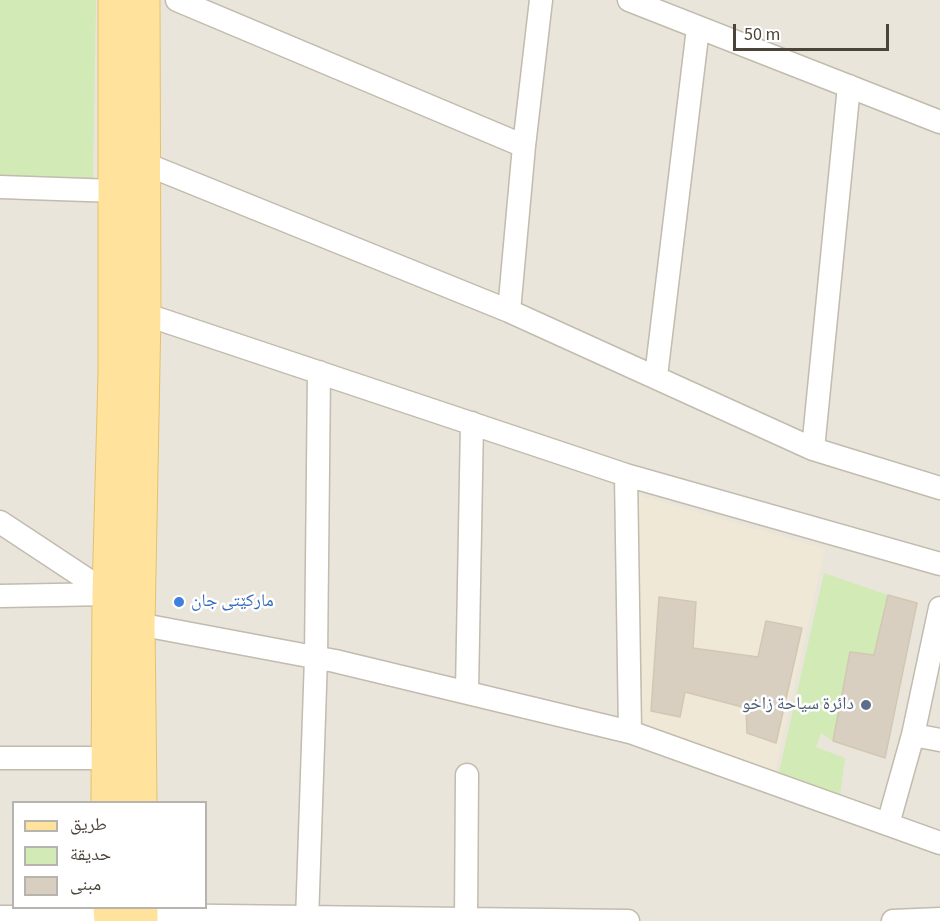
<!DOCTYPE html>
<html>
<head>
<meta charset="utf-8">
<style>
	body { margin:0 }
	#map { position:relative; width:940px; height:921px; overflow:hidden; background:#f6f3ec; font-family:"Source Sans 3","Noto Naskh Arabic",sans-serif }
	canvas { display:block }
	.legend { position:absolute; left:12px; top:801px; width:195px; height:108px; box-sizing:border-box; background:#fff; border:2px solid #b7b4b0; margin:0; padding:8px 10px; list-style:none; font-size:18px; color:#4b4439 }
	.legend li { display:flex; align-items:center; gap:12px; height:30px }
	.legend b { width:30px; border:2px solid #b7b4b0 }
	.scale { position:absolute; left:733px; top:24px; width:156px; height:27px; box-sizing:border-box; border:3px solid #4b4439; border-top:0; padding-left:8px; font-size:18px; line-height:21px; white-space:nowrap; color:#4b4439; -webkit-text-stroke:4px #fff; paint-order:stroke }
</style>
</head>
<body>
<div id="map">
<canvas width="940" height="921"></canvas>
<ul class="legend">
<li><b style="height:8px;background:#ffe39c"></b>طريق</li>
<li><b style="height:16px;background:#d2eab5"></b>حديقة</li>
<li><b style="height:16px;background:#d8cfc1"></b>مبنى</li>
</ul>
<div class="scale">50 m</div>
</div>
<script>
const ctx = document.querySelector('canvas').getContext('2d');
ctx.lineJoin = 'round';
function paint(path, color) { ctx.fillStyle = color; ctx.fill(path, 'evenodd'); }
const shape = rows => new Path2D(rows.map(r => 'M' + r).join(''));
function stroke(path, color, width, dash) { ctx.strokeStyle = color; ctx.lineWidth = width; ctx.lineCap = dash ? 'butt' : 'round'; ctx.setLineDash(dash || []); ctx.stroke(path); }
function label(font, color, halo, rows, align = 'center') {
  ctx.font = font + ' "Source Sans 3","Noto Naskh Arabic",sans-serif'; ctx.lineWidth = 5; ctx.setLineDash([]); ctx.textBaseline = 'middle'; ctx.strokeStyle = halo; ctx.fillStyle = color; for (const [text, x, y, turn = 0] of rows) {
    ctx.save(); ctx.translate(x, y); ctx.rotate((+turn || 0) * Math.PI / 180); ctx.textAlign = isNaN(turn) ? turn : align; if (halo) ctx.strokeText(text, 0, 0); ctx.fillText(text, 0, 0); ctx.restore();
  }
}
const residential = shape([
	[0,0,940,0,940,921,0,921],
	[14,802,206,802,206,908,14,908]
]);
const education = shape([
	[638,495,825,549,775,772,638,725]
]);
const green = shape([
	[0,0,96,0,93,178,0,176],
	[824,573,888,595,874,655,850,652,833,741,821,733,816,747,845,758,840,795,779,772]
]);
const building = shape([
	[888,595,917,603,885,758,833,741,850,652,874,655,888,595],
	[659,597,696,602,693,648,758,657,766,621,802,628,776,743,747,733,746,708,685,692,680,717,651,711,659,597]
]);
const street = shape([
	[177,0,524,146],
	[629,0,940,122],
	[143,163,509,311,813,449,940,488],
	[0,187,115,191],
	[509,311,524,146,541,0],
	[144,314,626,475,940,564],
	[656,376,698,28],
	[813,449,849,86],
	[626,475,630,732],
	[0,522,109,594],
	[0,596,109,594],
	[138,624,335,661,630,732,940,843],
	[467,691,472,423],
	[913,735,940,740],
	[0,758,107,758],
	[888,824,913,735,940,608],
	[141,915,628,921],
	[0,917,111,917],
	[307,921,316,658,319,372],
	[466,921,467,775],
	[893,921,940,919]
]);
const primary = shape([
	[108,802,109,594,115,375,115,0],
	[140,802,138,624,144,314,143,0],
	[110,908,111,921],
	[141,908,141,921]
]);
const markers = [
	[179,602,6,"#3f7fe0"],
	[866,705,6,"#5c6f8a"]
];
const shopNames = [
	["مارکێتی جان",191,602]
];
const serviceNames = [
	["دائرة سياحة زاخو",854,705]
];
paint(residential, '#eae5da');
paint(education, '#efe8d6');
paint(green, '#d2eab5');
paint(building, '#d8cfc1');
stroke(building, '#d3c7b4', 1.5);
stroke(street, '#c2bbae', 25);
stroke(primary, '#e6c16a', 35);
stroke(street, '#fff', 22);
stroke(primary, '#ffe39c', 33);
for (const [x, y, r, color] of markers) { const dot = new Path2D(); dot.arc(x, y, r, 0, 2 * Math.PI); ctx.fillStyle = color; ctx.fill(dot); stroke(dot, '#fff', 2); }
label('18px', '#366cbe', '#fff', shopNames, 'left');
label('18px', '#4e5e75', '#fff', serviceNames, 'right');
</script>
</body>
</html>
